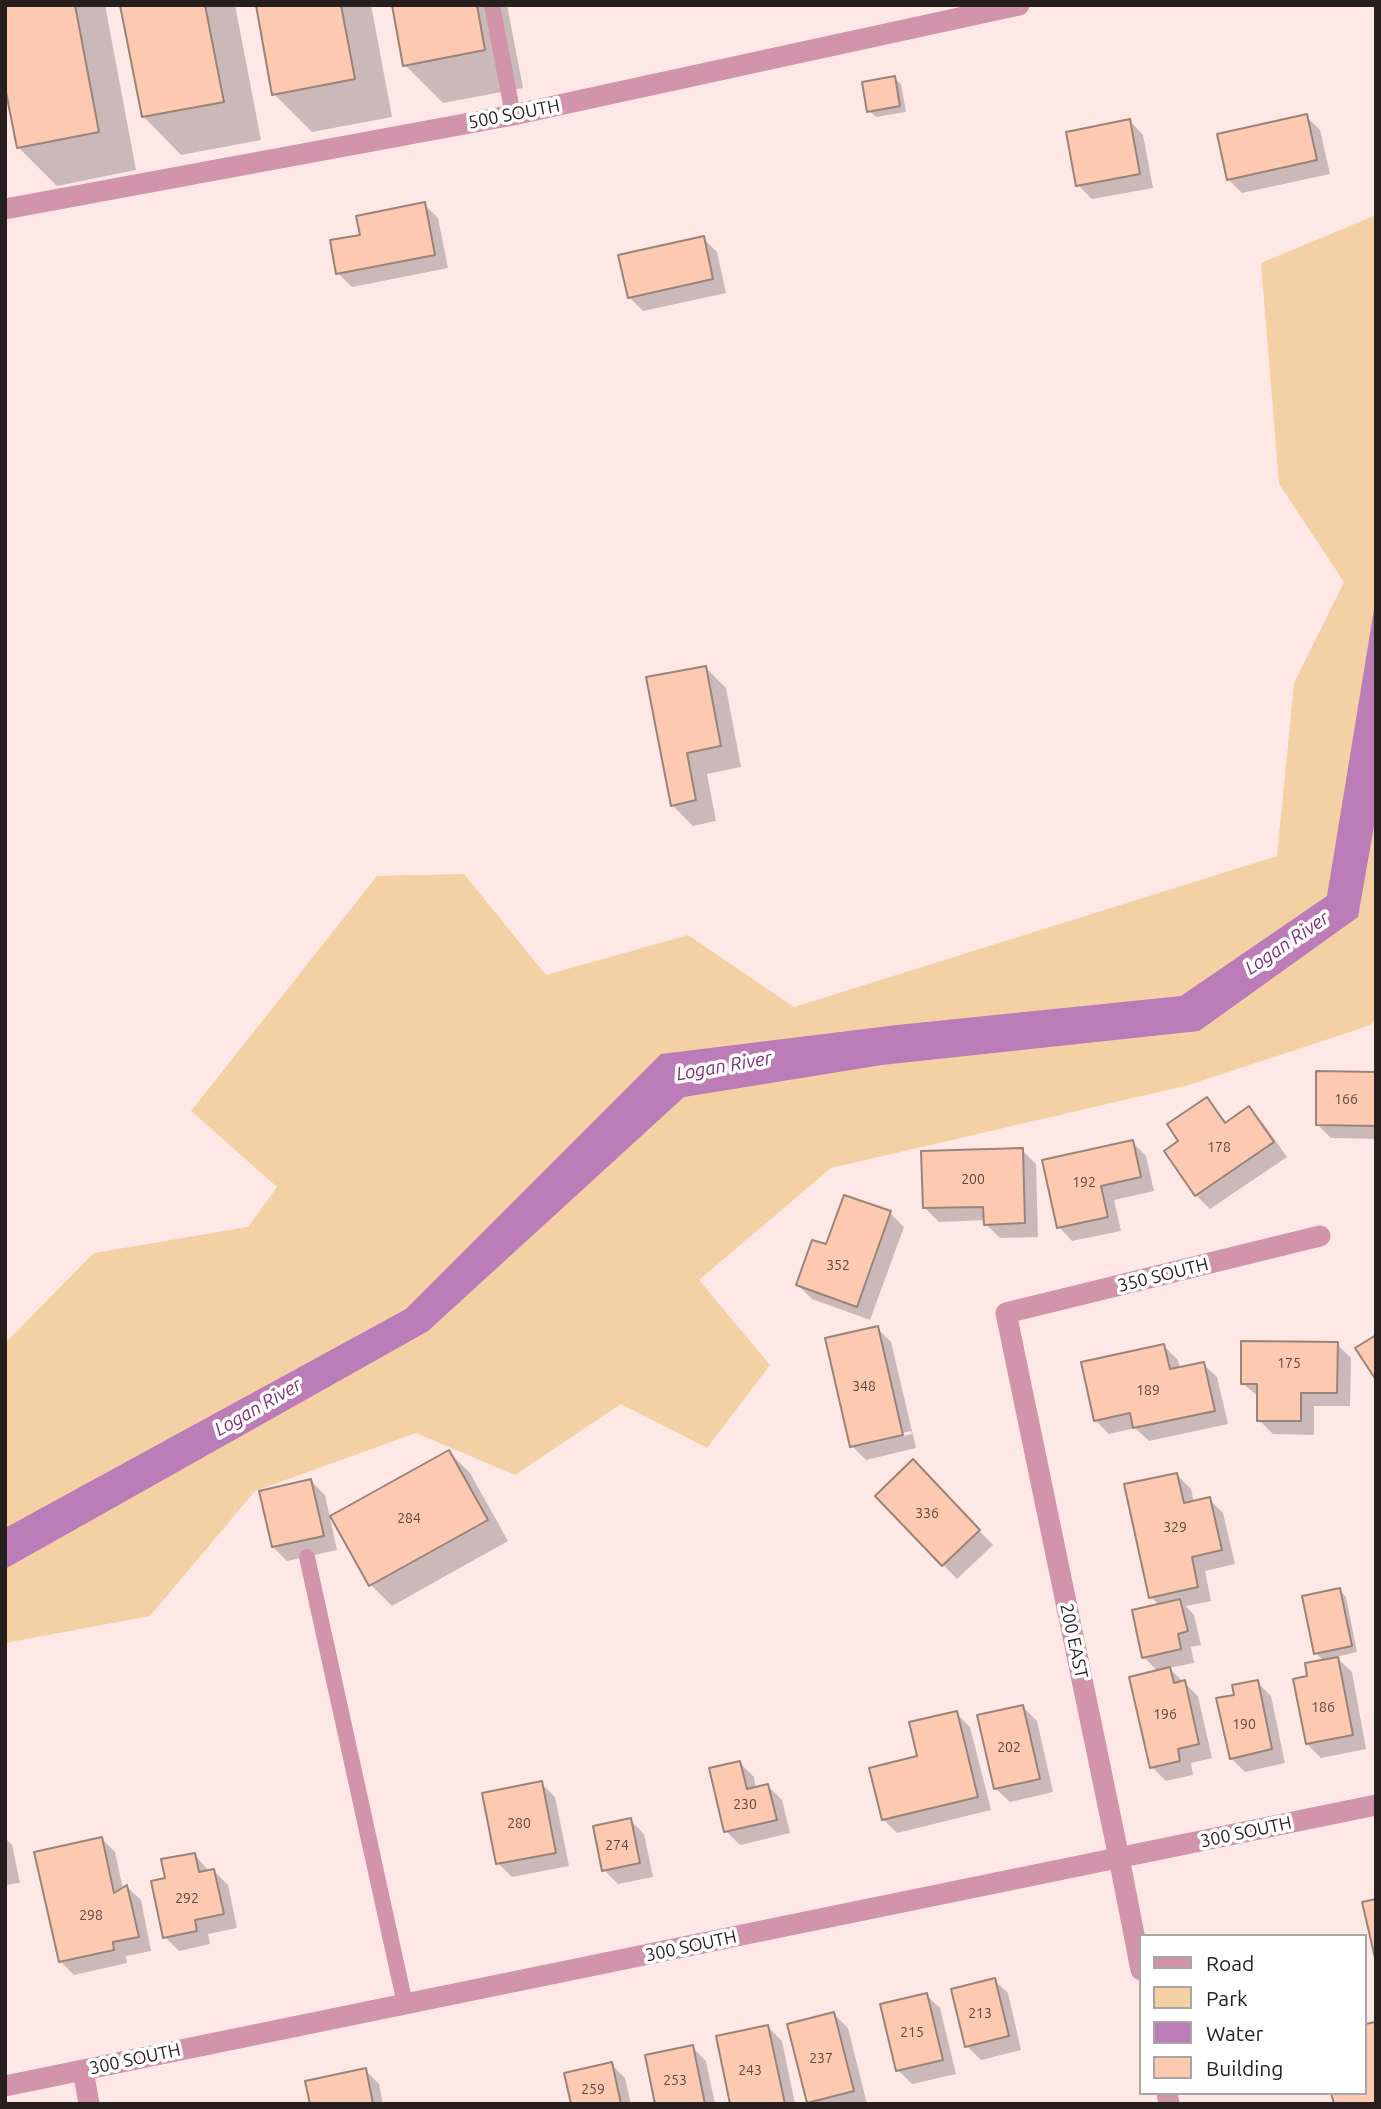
<!DOCTYPE html>
<html>
<head>
<meta charset="utf-8">
<style>
	body { margin:0 }
	#map { position:relative; width:1381px; height:2109px; overflow:hidden; background:#fde8e6; font-family:Ubuntu,sans-serif }
	canvas { display:block }
	.frame { position:absolute; inset:0; border:7px solid #271e1e; pointer-events:none }
	.legend { position:absolute; left:1139px; top:1934px; width:228px; height:161px; box-sizing:border-box; background:#fff; border:2px solid #a9a5a5; margin:0; padding:9px 12px; list-style:none; font-size:21px; color:#271e1e }
	.legend li { display:flex; align-items:center; gap:14px; height:35px }
	.legend b { width:35px; border:2px solid #a9a5a5 }
</style>
</head>
<body>
<div id="map">
<canvas width="1381" height="2109"></canvas>
<div class="frame"></div>
<ul class="legend">
<li><b style="height:9px;background:#d194ab"></b>Road</li>
<li><b style="height:19px;background:#f3d1a4"></b>Park</li>
<li><b style="height:19px;background:#bc7cb8"></b>Water</li>
<li><b style="height:19px;background:#fdc9b0"></b>Building</li>
</ul>
</div>
<script>
const ctx = document.querySelector('canvas').getContext('2d');
ctx.lineJoin = 'round';
function paint(path, color) { ctx.fillStyle = color; ctx.fill(path, 'evenodd'); }
const shape = rows => new Path2D(rows.map(r => 'M' + r).join(''));
function stroke(path, color, width, dash) { ctx.strokeStyle = color; ctx.lineWidth = width; ctx.lineCap = dash ? 'butt' : 'round'; ctx.setLineDash(dash || []); ctx.stroke(path); }
function label(font, color, halo, rows, align = 'center') {
  ctx.font = font + ' Ubuntu,sans-serif'; ctx.lineWidth = 7; ctx.setLineDash([]); ctx.textBaseline = 'middle'; ctx.strokeStyle = halo; ctx.fillStyle = color; for (const [text, x, y, turn = 0] of rows) {
    ctx.save(); ctx.translate(x, y); ctx.rotate((+turn || 0) * Math.PI / 180); ctx.textAlign = isNaN(turn) ? turn : align; if (halo) ctx.strokeText(text, 0, 0); ctx.fillText(text, 0, 0); ctx.restore();
  }
}
const green = shape([
	[1376,215,1376,1017,1371,1025,1189,1085,831,1168,699,1280,770,1365,707,1448,621,1404,515,1475,416,1433,255,1491,150,1616,5,1643,5,1343,94,1253,248,1227,277,1187,191,1111,377,876,464,874,546,975,688,935,794,1007,1277,856,1294,683,1344,582,1279,484,1261,263]
]);
const water = shape([
	[1376,597,1376,815,1358,917,1199,1031,882,1065,684,1097,428,1331,5,1569,5,1528,406,1309,661,1054,897,1025,1181,996,1327,896]
]);
const shadow = shape([
	[5,5,105,5,136,170,57,186,19,148],
	[122,5,235,5,261,140,181,155,143,116],
	[257,5,371,5,392,117,312,132,274,94],
	[394,5,507,5,523,88,443,103,405,65],
	[894,78,901,84,906,112,876,117,869,111],
	[1306,116,1320,130,1330,174,1242,193,1228,179],
	[1130,121,1143,135,1153,188,1092,199,1078,185],
	[424,204,438,218,448,268,352,287,338,273,362,236],
	[703,238,717,252,726,293,643,311,629,297],
	[705,667,726,688,741,767,707,774,716,821,693,826,672,805],
	[1376,1074,1376,1139,1331,1138,1317,1124],
	[1207,1099,1228,1124,1249,1109,1263,1123,1287,1157,1210,1209,1196,1195,1181,1142],
	[1132,1142,1146,1156,1154,1191,1114,1200,1121,1231,1072,1241,1059,1227],
	[1022,1150,1036,1164,1038,1237,1000,1238,986,1224,986,1220,939,1222,925,1208],
	[845,1197,890,1213,904,1227,870,1320,812,1299,798,1285,827,1246],
	[877,1328,891,1342,916,1448,866,1460,852,1446],
	[911,1431,912,1434,859,1446,859,1443],
	[1337,1344,1351,1358,1350,1406,1314,1406,1314,1435,1273,1434,1259,1420,1259,1397,1242,1383],
	[1164,1346,1178,1360,1180,1369,1203,1364,1217,1377,1228,1424,1149,1441,1135,1428,1109,1434,1095,1420],
	[449,1452,470,1473,508,1541,392,1606,371,1585],
	[913,1462,993,1545,957,1579,877,1496],
	[1177,1475,1191,1489,1194,1503,1209,1499,1223,1513,1235,1564,1205,1571,1211,1601,1186,1606,1194,1615,1201,1645,1191,1647,1194,1663,1169,1668,1198,1696,1212,1758,1191,1763,1193,1775,1166,1781,1152,1767,1158,1672,1144,1657,1159,1605,1151,1597],
	[311,1481,325,1495,337,1550,287,1561,273,1547],
	[1339,1590,1346,1597,1357,1652,1336,1657,1352,1672,1366,1749,1321,1758,1307,1744,1309,1677,1324,1661,1316,1653],
	[1257,1682,1271,1696,1285,1763,1245,1772,1231,1758],
	[1023,1707,1037,1721,1053,1792,1010,1802,996,1789],
	[956,1713,970,1727,991,1810,897,1833,883,1819,919,1757],
	[740,1763,754,1777,756,1789,768,1786,782,1800,790,1833,740,1845,726,1831],
	[541,1783,555,1797,569,1866,512,1877,498,1863],
	[630,1820,644,1834,653,1877,618,1884,604,1870],
	[5,1838,12,1845,20,1883,5,1885],
	[101,1838,115,1852,123,1889,127,1887,141,1900,151,1951,126,1956,127,1963,74,1975,60,1961],
	[194,1854,209,1871,214,1871,228,1885,237,1928,208,1934,210,1944,179,1951,165,1937,167,1880],
	[994,1980,1008,1993,1021,2050,981,2060,967,2046],
	[926,1995,940,2008,956,2074,912,2084,898,2070],
	[834,2014,848,2028,867,2104,809,2102],
	[768,2027,782,2041,795,2104,732,2104],
	[692,2047,706,2061,715,2104,657,2104],
	[611,2064,625,2078,631,2104,573,2104],
	[365,2070,379,2084,383,2104,311,2104]
]);
const building = shape([
	[5,5,75,5,99,132,17,148,5,87,5,5],
	[120,5,205,5,224,102,142,117,120,5],
	[256,5,341,5,355,79,272,95,256,5],
	[392,5,477,5,485,50,403,66,392,5],
	[895,76,900,106,867,112,862,82,895,76],
	[1307,114,1317,160,1227,180,1217,134,1307,114],
	[1130,119,1140,174,1076,186,1066,132,1130,119],
	[425,202,435,255,336,274,330,240,360,235,356,216,425,202],
	[704,236,713,279,628,298,618,255,704,236],
	[706,666,721,746,687,753,696,800,671,806,646,677,706,666],
	[1316,1071,1376,1072,1376,1126,1316,1125,1316,1071],
	[1207,1097,1225,1123,1249,1106,1274,1142,1195,1196,1164,1151,1178,1141,1167,1124,1207,1097],
	[1133,1140,1141,1177,1101,1186,1108,1217,1057,1228,1042,1160,1133,1140],
	[1023,1148,1025,1223,984,1225,983,1207,923,1208,921,1151,1023,1148],
	[844,1195,891,1211,857,1307,796,1285,812,1240,826,1244,844,1195],
	[878,1326,903,1435,850,1447,825,1338,878,1326],
	[1376,1335,1376,1380,1355,1348,1376,1335],
	[1241,1341,1338,1342,1337,1393,1301,1393,1301,1421,1257,1421,1257,1384,1241,1384,1241,1341],
	[1164,1344,1170,1369,1204,1362,1215,1411,1133,1428,1130,1413,1094,1421,1081,1362,1164,1344],
	[449,1450,488,1520,369,1586,330,1516,449,1450],
	[913,1459,980,1530,942,1566,875,1496,913,1459],
	[1177,1473,1184,1503,1210,1497,1222,1550,1192,1557,1198,1587,1149,1598,1124,1484,1177,1473],
	[311,1479,324,1536,272,1547,259,1491,311,1479],
	[1340,1588,1352,1646,1314,1654,1302,1596,1340,1588],
	[1180,1599,1188,1631,1178,1634,1181,1649,1142,1658,1132,1610,1180,1599],
	[1338,1657,1353,1735,1306,1744,1293,1679,1307,1676,1305,1663,1338,1657],
	[1170,1667,1174,1683,1185,1680,1199,1744,1178,1749,1180,1761,1150,1768,1129,1677,1170,1667],
	[1258,1680,1272,1749,1230,1759,1216,1698,1234,1695,1232,1685,1258,1680],
	[1023,1705,1040,1779,994,1789,977,1715,1023,1705],
	[957,1711,978,1797,882,1820,869,1768,917,1756,909,1722,957,1711],
	[740,1761,747,1789,768,1784,777,1820,724,1832,709,1768,740,1761],
	[542,1781,556,1853,496,1864,482,1793,542,1781],
	[631,1818,640,1863,602,1871,593,1826,631,1818],
	[102,1837,114,1893,127,1885,139,1937,113,1942,114,1950,59,1962,34,1852,102,1837],
	[195,1853,199,1872,214,1869,224,1914,195,1920,197,1931,163,1938,151,1881,165,1878,161,1859,195,1853],
	[1376,1899,1376,1962,1362,1902,1376,1899],
	[995,1978,1009,2036,965,2047,951,1989,995,1978],
	[927,1993,943,2060,896,2071,880,2004,927,1993],
	[834,2012,854,2091,807,2103,787,2024,834,2012],
	[1376,2022,1376,2104,1334,2104,1331,2093,1365,2093,1365,2024,1376,2022],
	[768,2025,785,2104,730,2104,716,2036,768,2025],
	[693,2045,705,2104,655,2104,645,2055,693,2045],
	[612,2062,621,2104,571,2104,564,2073,612,2062],
	[366,2068,373,2104,310,2104,305,2081,366,2068]
]);
const service = shape([
	[492,5,513,115],
	[307,1557,405,2004]
]);
const minor = shape([
	[5,209,513,115,1019,5],
	[1119,1858,1006,1313,1320,1236],
	[83,2070,89,2104]
]);
const tertiary = shape([
	[1119,1858,1141,1970],
	[5,2086,1376,1805],
	[1167,2093,1169,2104]
]);
const numberNames = [
	["166",1346,1099],
	["178",1219,1147],
	["200",973,1179],
	["192",1084,1182],
	["352",838,1265],
	["175",1289,1363],
	["348",864,1386],
	["189",1148,1390],
	["336",927,1513],
	["284",409,1518],
	["329",1175,1527],
	["186",1323,1707],
	["196",1165,1714],
	["190",1244,1724],
	["202",1009,1747],
	["230",745,1804],
	["280",519,1823],
	["274",617,1845],
	["292",187,1898],
	["298",91,1915],
	["213",980,2013],
	["215",912,2032],
	["237",821,2058],
	["243",750,2070],
	["253",675,2080],
	["259",593,2089]
];
const streetNames = [
	["500 SOUTH",514,114,-11],
	["350 SOUTH",1163,1275,-14],
	["200 EAST",1074,1641,78],
	["300 SOUTH",1246,1832,-12],
	["300 SOUTH",691,1946,-12],
	["300 SOUTH",135,2059,-12]
];
const waterNames = [
	["Logan River",1287,943,-34],
	["Logan River",724,1066,-10],
	["Logan River",258,1407,-30]
];
paint(green, '#f3d1a4');
paint(water, '#bc7cb8');
paint(shadow, '#0003');
paint(building, '#fdc9b0');
stroke(building, '#99847a', 2);
stroke(service, '#d194ab', 16);
stroke(minor, '#d194ab', 21);
stroke(tertiary, '#d194ab', 21);
label('14px', '#5c4942', null, numberNames);
label('18px', '#271e1e', '#fff', streetNames);
label('italic 19px', '#7e307b', '#fff', waterNames);
</script>
</body>
</html>
